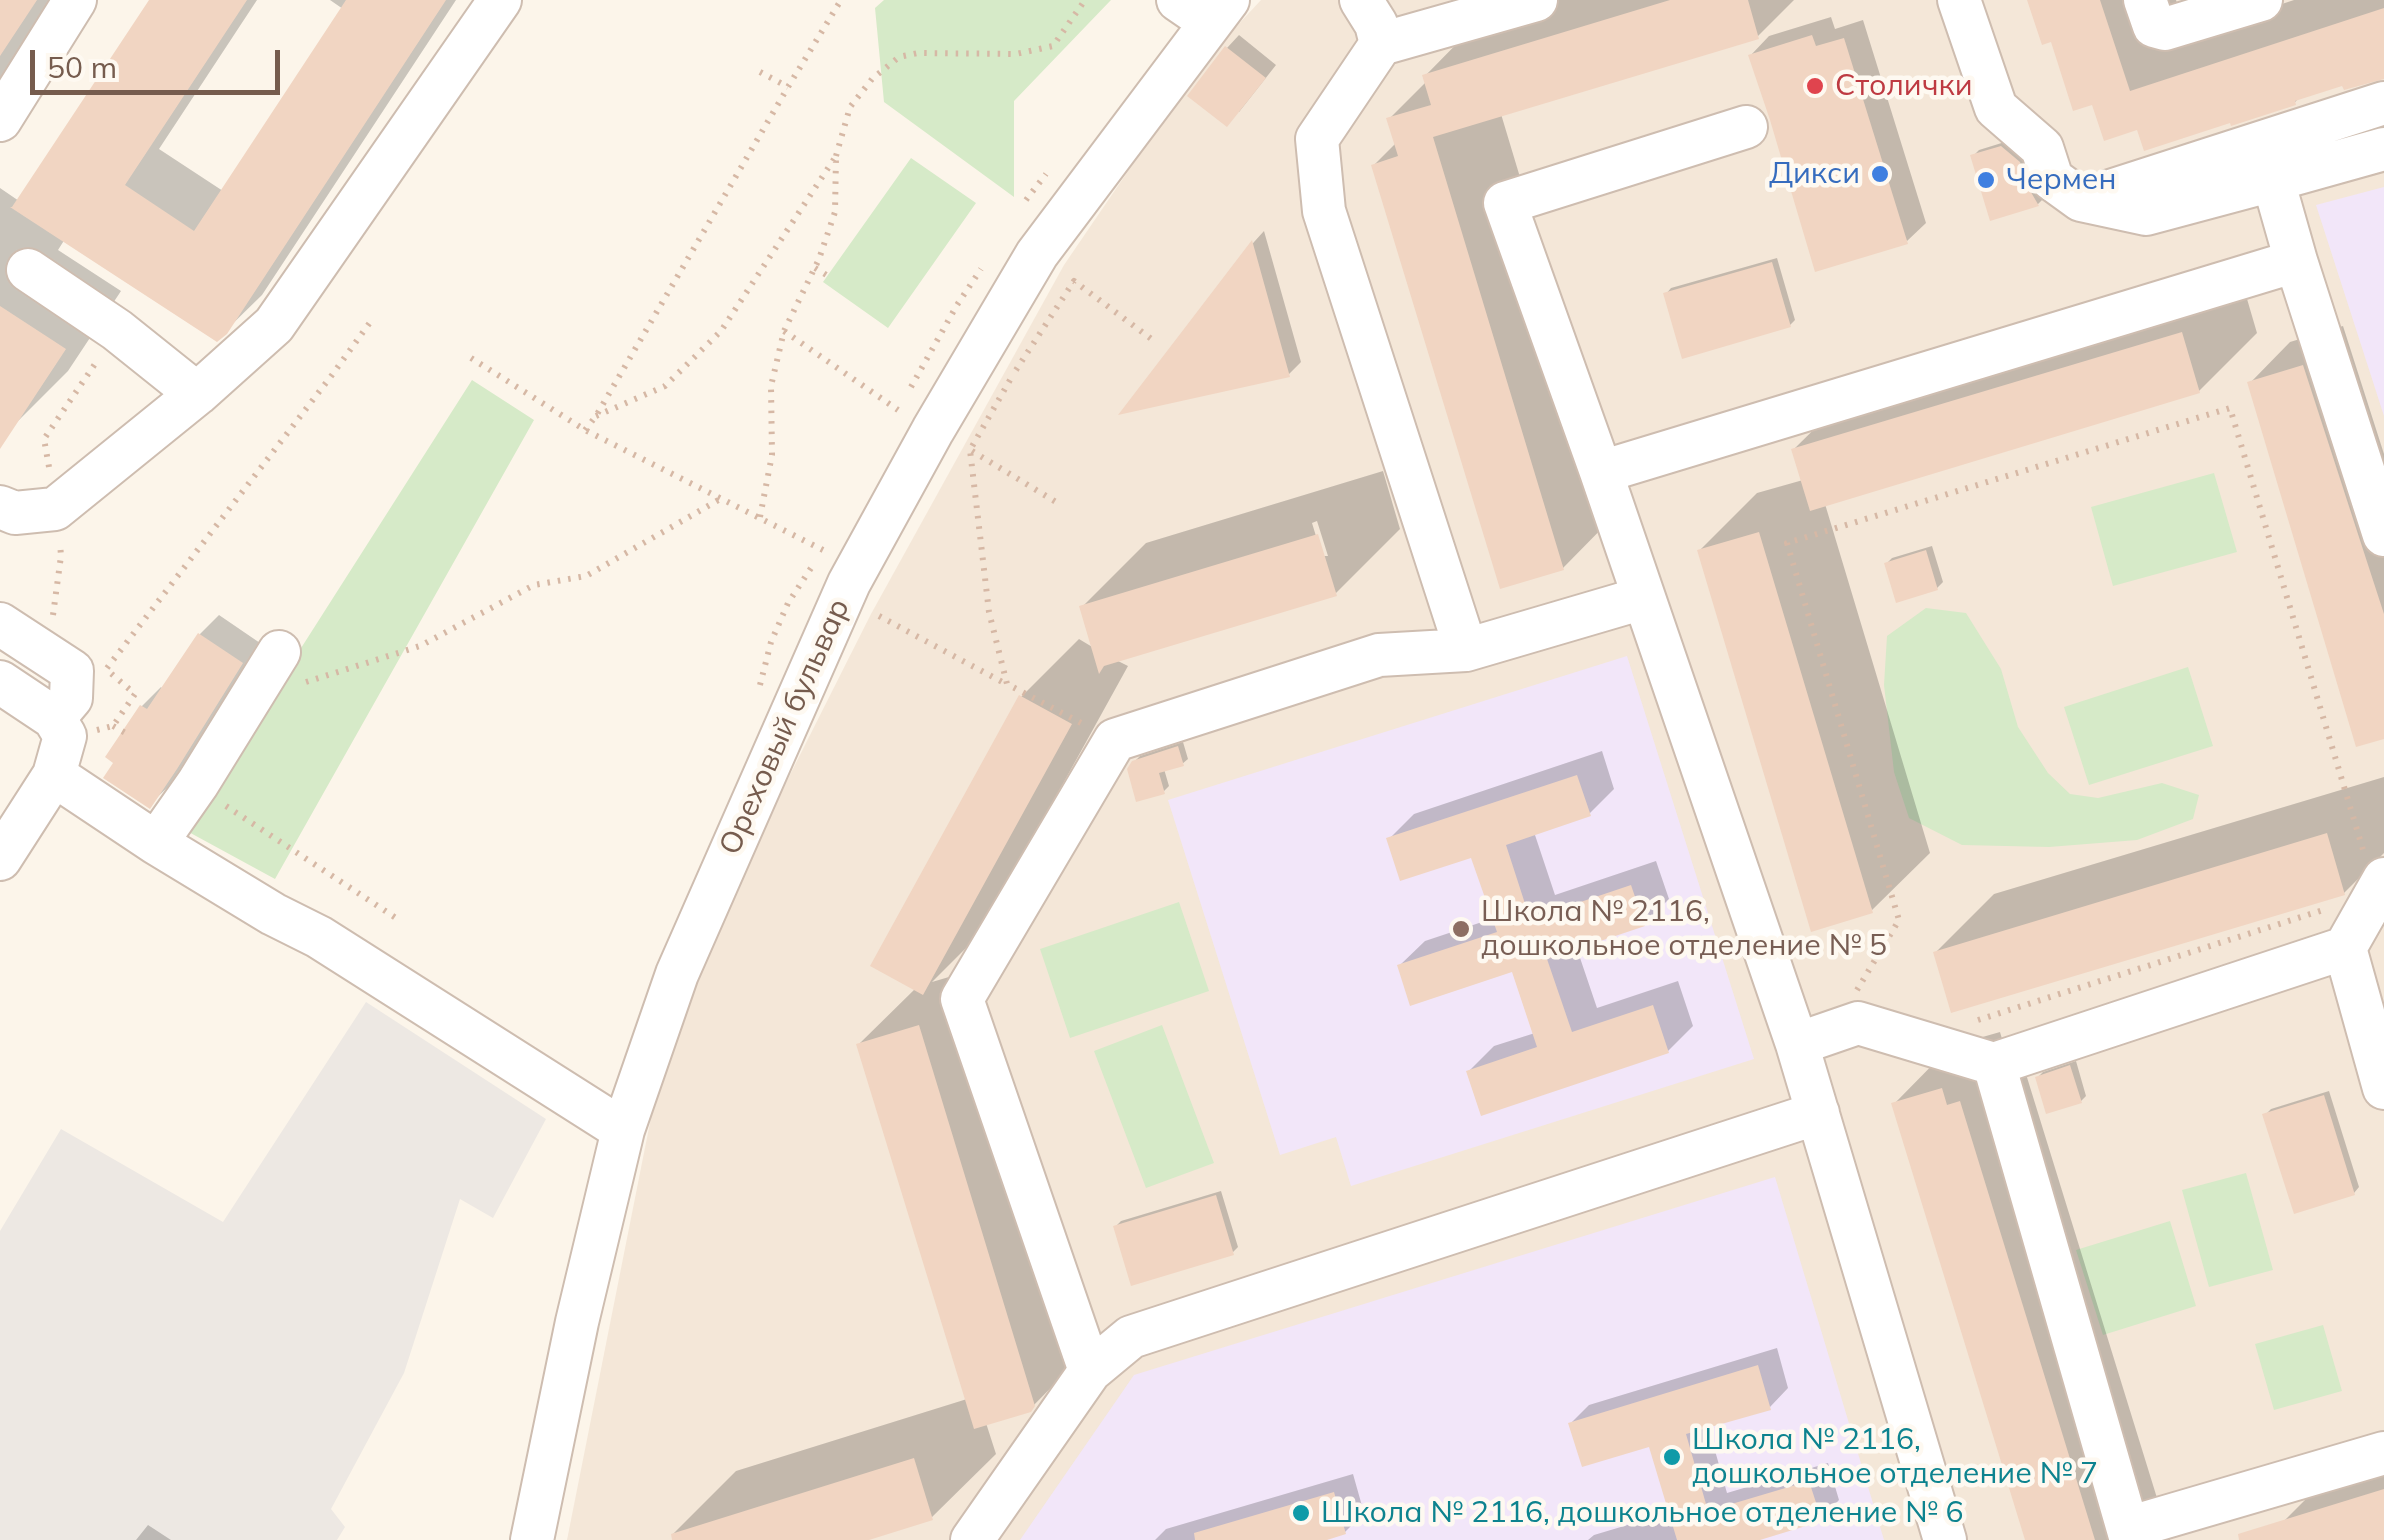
<!DOCTYPE html>
<html>
<head>
<meta charset="utf-8">
<style>
	body { margin:0 }
	#map { position:relative; width:2384px; height:1540px; overflow:hidden; background:#fcf5ea; font-family:Mulish,sans-serif }
	canvas { display:block }
	.scale { position:absolute; left:30px; top:50px; width:250px; height:45px; box-sizing:border-box; border:5px solid #765c4e; border-top:0; padding-left:12px; font-size:30px; line-height:35px; white-space:nowrap; color:#765c4e; -webkit-text-stroke:8px #fef9f1; paint-order:stroke }
</style>
</head>
<body>
<div id="map">
<canvas width="2384" height="1540"></canvas>
<div class="scale">50 m</div>
</div>
<script>
const ctx = document.querySelector('canvas').getContext('2d');
ctx.lineJoin = 'round';
function paint(path, color) { ctx.fillStyle = color; ctx.fill(path, 'evenodd'); }
const shape = rows => new Path2D(rows.map(r => 'M' + r).join(''));
function stroke(path, color, width, dash) { ctx.strokeStyle = color; ctx.lineWidth = width; ctx.lineCap = dash ? 'butt' : 'round'; ctx.setLineDash(dash || []); ctx.stroke(path); }
function label(font, color, halo, rows, align = 'center') {
  ctx.font = font + ' Mulish,sans-serif'; ctx.lineWidth = 9; ctx.setLineDash([]); ctx.textBaseline = 'middle'; ctx.strokeStyle = halo; ctx.fillStyle = color; for (const [text, x, y, turn = 0] of rows) {
    ctx.save(); ctx.translate(x, y); ctx.rotate((+turn || 0) * Math.PI / 180); ctx.textAlign = isNaN(turn) ? turn : align; if (halo) ctx.strokeText(text, 0, 0); ctx.fillText(text, 0, 0); ctx.restore();
  }
}
const residential = shape([
	[1261,0,2384,0,2384,1540,567,1540,673,1007,871,614,1064,265,1182,92,1221,43]
]);
const industrial = shape([
	[366,1002,546,1119,493,1218,460,1199,404,1373,331,1509,345,1527,337,1540,0,1540,0,1231,61,1129,223,1222]
]);
const education = shape([
	[2384,187,2384,416,2316,205],
	[1627,656,1754,1059,1351,1186,1336,1137,1280,1155,1168,800],
	[1775,1177,1884,1540,1020,1540,1134,1375]
]);
const green = shape([
	[884,0,1111,0,1014,101,1014,197,884,102,875,8],
	[911,158,976,203,888,328,823,282],
	[472,380,534,420,275,879,185,830],
	[2214,473,2237,552,2113,586,2091,507],
	[1926,608,1966,613,2001,669,2018,727,2048,773,2070,794,2098,798,2162,783,2199,795,2193,819,2137,840,2049,847,1962,845,1909,818,1894,772,1884,685,1887,636],
	[2188,667,2213,746,2089,785,2064,707],
	[1179,902,1209,991,1070,1038,1040,949],
	[1162,1025,1214,1163,1146,1188,1094,1051],
	[2246,1173,2273,1270,2209,1287,2182,1190],
	[2170,1221,2196,1306,2103,1335,2076,1250],
	[2323,1325,2342,1391,2274,1410,2255,1344]
]);
const shadow = shape([
	[0,0,54,0,0,83],
	[152,0,257,0,159,149,223,191,343,9,330,0,456,0,262,295,217,339,65,239,58,250,121,291,68,371,11,428,0,420,0,188,19,201],
	[1542,0,1794,0,1758,36,1501,114,1620,510,1563,568,1374,165,1396,143,1389,119,1426,82,1425,76,1482,18],
	[2029,0,2176,0,2188,35,2294,0,2384,0,2384,77,2344,83,2300,97,2294,103,2231,119,2139,127,2094,102],
	[1831,17,1835,29,1863,20,1926,223,1907,241,1751,55,1769,36],
	[1239,35,1276,65,1239,112,1227,48],
	[2008,141,2025,157,2043,199,2038,204,1992,218,1973,156,1979,150],
	[1264,231,1301,362,1289,374,1124,411,1254,242],
	[1777,258,1795,320,1790,325,1666,294,1671,288],
	[2240,275,2257,333,2199,391,1825,504,1930,853,1872,910,1699,551,1757,493,1803,480,1794,449,1852,392],
	[2343,326,2384,454,2384,736,2250,383,2290,342],
	[1383,471,1400,529,1336,593,1116,660,1128,666,980,934,932,982,976,969,1091,1347,1029,1410,986,1423,996,1454,931,1518,861,1540,673,1540,672,1535,736,1471,967,1399,859,1044,916,988,1021,697,1079,639,1094,648,1082,607,1146,543],
	[1317,521,1328,556,1322,556,1312,523],
	[1932,546,1943,582,1937,588,1887,563,1892,558],
	[219,615,260,643,195,747,168,787,149,805,142,706,161,687,163,689,200,634],
	[1183,742,1188,759,1182,764,1164,769,1169,786,1164,791,1134,762,1140,756],
	[1602,751,1614,789,1589,814,1534,832,1555,895,1656,861,1669,899,1644,924,1576,946,1597,1008,1678,981,1693,1026,1668,1051,1469,1071,1494,1046,1535,1033,1514,969,1399,966,1425,941,1494,918,1473,854,1389,839,1414,814],
	[2384,777,2384,853,2344,893,1936,952,1994,894],
	[2000,1032,2005,1049,2017,1045,2170,1540,2028,1540,1894,1104,1951,1046],
	[2076,1061,2086,1096,2081,1101,2037,1078,2043,1072],
	[2329,1091,2359,1187,2354,1193,2265,1115,2271,1109],
	[1221,1191,1238,1247,1233,1252,1116,1226,1121,1221],
	[1777,1348,1788,1388,1770,1407,1708,1426,1727,1493,1828,1463,1839,1500,1821,1519,1752,1540,1588,1540,1594,1535,1671,1512,1650,1444,1570,1424,1589,1405],
	[2384,1450,2384,1540,2290,1540,2284,1521,2342,1463],
	[1353,1474,1364,1513,1345,1532,1318,1540,1155,1540,1166,1529],
	[148,1525,171,1540,136,1540]
]);
const building = shape([
	[0,0,37,0,0,56],
	[149,0,247,0,125,185,194,231,346,0,446,0,227,334,217,342,10,207,12,207],
	[1670,0,1748,0,1759,39,1433,137,1564,570,1500,589,1371,165,1398,156,1386,118,1431,105,1422,75],
	[2027,0,2100,0,2130,91,2384,8,2384,79,2344,90,2342,86,2295,101,2296,105,2231,126,2230,123,2144,151,2137,130,2104,141,2092,105,2073,111,2051,42,2042,45],
	[1812,35,1816,46,1844,38,1908,244,1815,272,1770,120,1748,55],
	[1225,46,1266,78,1227,127,1187,96],
	[2001,146,2020,162,2028,187,2039,206,1990,221,1970,155],
	[1252,240,1290,377,1118,415,1187,325],
	[1772,262,1791,327,1682,359,1663,293],
	[0,306,66,349,0,449],
	[2182,332,2200,393,1810,511,1791,449],
	[2303,365,2384,614,2384,739,2356,747,2247,382],
	[1759,532,1873,913,1811,932,1697,550],
	[1318,534,1337,596,1104,666,1099,674,1079,606],
	[1926,550,1938,590,1896,603,1884,563],
	[198,633,243,663,177,769,150,809,103,778,113,763,105,757,140,705,147,709],
	[1019,695,1072,724,923,995,870,966],
	[1178,746,1184,766,1159,773,1165,794,1136,802,1127,769,1132,761],
	[1577,775,1591,816,1506,845,1530,919,1631,885,1645,926,1547,959,1572,1032,1653,1005,1669,1053,1481,1116,1466,1071,1537,1047,1512,972,1410,1006,1397,965,1497,932,1471,858,1400,881,1386,838],
	[2327,833,2345,895,1951,1013,1933,952],
	[919,1025,1035,1406,1031,1412,974,1429,856,1044],
	[2070,1065,2082,1103,2046,1114,2035,1077],
	[1942,1088,1947,1105,1960,1101,2095,1540,2025,1540,1891,1103],
	[2324,1095,2355,1195,2294,1214,2262,1114],
	[1216,1195,1234,1255,1131,1286,1113,1226],
	[1758,1365,1771,1410,1686,1434,1708,1511,1809,1481,1822,1521,1760,1540,1677,1540,1649,1447,1582,1467,1568,1423],
	[914,1458,933,1520,869,1540,672,1540,671,1534],
	[2384,1489,2384,1540,2239,1540,2238,1534],
	[1334,1492,1346,1534,1327,1540,1195,1540,1194,1533]
]);
const path = shape([
	[760,72,788,87],
	[836,156,850,107,872,79,899,57,918,53,1016,54,1053,46,1085,0],
	[1026,200,1046,174],
	[815,268,828,276],
	[784,331,898,410],
	[471,358,585,430,823,550],
	[1016,370,1074,281,1154,341],
	[1010,380,970,450,989,612,1007,684,1083,724],
	[911,387,957,305,981,269],
	[596,416,665,386,721,331,836,156,835,212,819,259,784,331,771,386,772,455,760,517],
	[585,430,596,416,788,87,841,0],
	[972,451,1056,502],
	[49,467,44,439,97,361],
	[53,615,61,556,60,543],
	[879,616,1006,684],
	[107,668,332,375,371,321],
	[306,682,420,646,534,585,586,576,722,498],
	[760,685,771,642,788,603,813,565],
	[113,726,131,736],
	[97,730,113,726,135,694,107,670],
	[226,806,396,918],
	[1857,990,1899,920,1787,543,2230,408,2364,853],
	[1978,1020,2323,910]
]);
const minor = shape([
	[1178,0,1210,22],
	[1361,0,1376,24,1381,44,1317,139,1324,211,1466,650,1643,598],
	[1959,0,1996,108,2042,148,2052,179,2081,200,2146,214,2273,180],
	[2145,0,2154,26,2165,29,2261,0],
	[1381,44,1536,0],
	[0,120,75,0],
	[2384,149,2273,180,2296,261,2384,535],
	[2089,198,2384,103],
	[28,270,117,330,197,394],
	[1601,472,1505,203,1746,127],
	[0,507,15,513,55,509,197,394,274,325,500,0],
	[0,624,72,671,71,698,54,718,0,682],
	[54,718,65,736,54,775,156,843,273,914,319,937,623,1130],
	[156,843,198,783,279,652],
	[0,859,54,775],
	[2345,948,2384,879],
	[1797,1044,1858,1023,1994,1064,2131,1540],
	[1994,1064,2345,948,2384,1088],
	[1090,1371,962,999,1115,740,1379,655,1466,650],
	[2128,1528,2384,1453],
	[532,1540,577,1322,623,1130,677,974,849,583,933,430,1037,254,1228,0],
	[972,1540,1090,1371,1131,1337,1818,1113],
	[1945,1540,1797,1044,1601,472,2296,261]
]);
const markers = [
	[1815,86,10,"#e0444e"],
	[1880,174,10,"#3f7fe0"],
	[1986,180,10,"#3f7fe0"],
	[1461,929,10,"#8d6e63"],
	[1672,1457,10,"#0f9aa8"],
	[1301,1513,10,"#0f9aa8"]
];
const healthNames = [
	["Столички",1835,86]
];
const shopNames = [
	["Дикси",1860,174],
	["Чермен",2006,180,"left"]
];
const streetNames = [
	["Ореховый бульвар",785,727,-66]
];
const educationNames = [
	["Школа № 2116,",1481,912],
	["дошкольное отделение № 5",1481,946]
];
const cultureNames = [
	["Школа № 2116,",1692,1440],
	["дошкольное отделение № 7",1692,1474],
	["Школа № 2116, дошкольное отделение № 6",1321,1513]
];
paint(residential, '#f4e7d8');
paint(industrial, '#ede8e3');
paint(education, '#f2e6f9');
paint(green, '#d6eac8');
paint(shadow, '#0003');
paint(building, '#f1d5c2');
stroke(minor, '#cebdb0', 46);
stroke(path, '#d6b8a5', 6, [2.5, 8]);
stroke(minor, '#fff', 42);
for (const [x, y, r, color] of markers) { const dot = new Path2D(); dot.arc(x, y, r, 0, 2 * Math.PI); ctx.fillStyle = color; ctx.fill(dot); stroke(dot, '#fef9f1', 4); }
label('30px', '#be3a42', '#fef9f1', healthNames, 'left');
label('30px', '#366cbe', '#fef9f1', shopNames, 'right');
label('30px', '#765c4e', '#fef9f1', streetNames);
label('30px', '#785e54', '#fef9f1', educationNames, 'left');
label('30px', '#0d838f', '#fef9f1', cultureNames, 'left');
</script>
</body>
</html>
